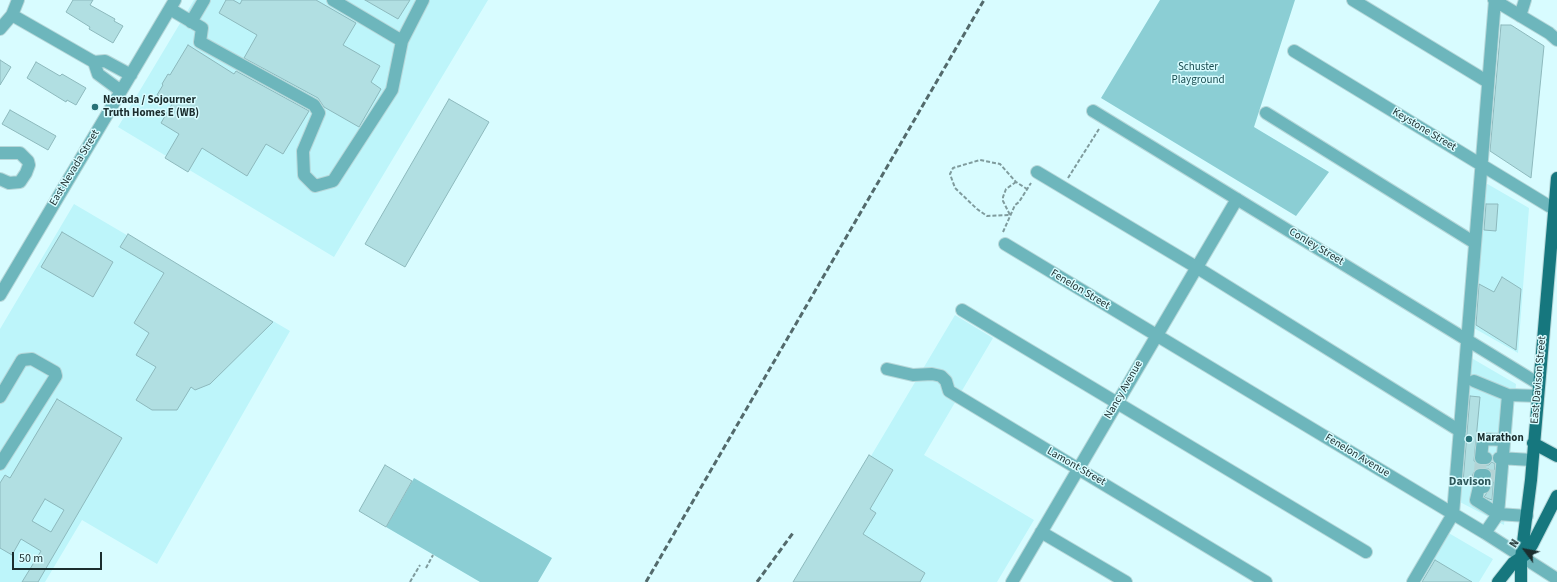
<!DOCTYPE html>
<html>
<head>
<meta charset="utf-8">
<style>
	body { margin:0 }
	#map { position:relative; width:1557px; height:582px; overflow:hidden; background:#d8fcff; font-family:"Source Sans 3",sans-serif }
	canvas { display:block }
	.north { position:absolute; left:1505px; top:530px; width:40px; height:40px; -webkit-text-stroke:3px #d8fcff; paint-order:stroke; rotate:302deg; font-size:11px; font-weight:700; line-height:16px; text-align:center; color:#1b2d2e }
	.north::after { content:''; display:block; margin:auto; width:14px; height:18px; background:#1b2d2e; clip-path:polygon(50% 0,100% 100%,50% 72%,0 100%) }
	.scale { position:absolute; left:12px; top:552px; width:90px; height:18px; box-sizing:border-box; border:2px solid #1b2d2e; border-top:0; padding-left:5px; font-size:12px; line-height:14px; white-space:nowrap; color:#1b2d2e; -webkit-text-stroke:3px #d8fcff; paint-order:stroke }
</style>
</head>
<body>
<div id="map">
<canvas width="1557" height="582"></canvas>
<div class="north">N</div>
<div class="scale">50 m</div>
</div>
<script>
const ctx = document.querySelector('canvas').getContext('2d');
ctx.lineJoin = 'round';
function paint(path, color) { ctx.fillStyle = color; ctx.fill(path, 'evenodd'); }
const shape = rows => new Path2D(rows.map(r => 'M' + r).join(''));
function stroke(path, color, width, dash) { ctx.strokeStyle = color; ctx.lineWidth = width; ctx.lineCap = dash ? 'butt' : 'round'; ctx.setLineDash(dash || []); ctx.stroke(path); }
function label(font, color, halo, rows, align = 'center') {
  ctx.font = font + ' "Source Sans 3",sans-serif'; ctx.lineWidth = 3; ctx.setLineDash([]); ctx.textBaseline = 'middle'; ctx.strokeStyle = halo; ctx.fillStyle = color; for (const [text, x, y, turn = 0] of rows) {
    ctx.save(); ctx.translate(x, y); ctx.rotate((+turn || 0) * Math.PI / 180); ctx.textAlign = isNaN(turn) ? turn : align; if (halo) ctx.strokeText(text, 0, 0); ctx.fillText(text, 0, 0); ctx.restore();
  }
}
const built = shape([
	[194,0,488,0,334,257,118,127],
	[1484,182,1529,208,1518,353,1472,327],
	[74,204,290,331,157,564,82,520,45,582,0,582,0,329],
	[955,315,993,338,924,455,1034,520,997,582,796,582],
	[1468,356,1516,384,1504,525,1458,501],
	[1447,532,1493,559,1479,582,1418,582]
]);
const green = shape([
	[1160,0,1295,0,1254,127,1329,172,1296,216,1101,98],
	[414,478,552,558,538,582,480,582,386,527]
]);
const building = shape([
	[73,0,93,0,90,5,115,19,114,21,123,26,113,43,89,29,90,27,66,12,73,0],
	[226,0,233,0,240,4,242,0,316,0,356,23,343,45,380,66,371,82,381,89,359,127,324,107,318,98,244,58,257,35,219,13,226,0],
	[365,0,410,0,398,19,365,0],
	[1501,25,1511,25,1544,46,1531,178,1490,151,1501,25],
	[188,45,234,74,236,71,309,111,283,154,266,144,247,176,202,148,188,172,165,158,179,134,161,123,172,104,157,95,163,85,162,84,168,74,170,75,188,45],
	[0,60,11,67,0,85,0,60],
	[36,62,60,76,62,74,86,88,76,105,67,100,66,102,27,78,36,62],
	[449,99,489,122,405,267,365,244,449,99],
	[10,110,56,136,48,150,2,124,10,110],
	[1486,204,1498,204,1496,231,1484,230,1486,204],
	[62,232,113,262,93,297,41,267,62,232],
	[128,234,273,322,210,384,195,390,191,387,177,410,152,410,136,400,156,367,136,355,149,333,134,323,164,273,120,247,128,234],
	[1502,277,1521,289,1516,350,1476,325,1479,284,1494,292,1502,277],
	[1470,396,1480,397,1474,461,1481,465,1489,465,1492,462,1495,464,1492,500,1484,497,1491,487,1489,481,1492,475,1489,469,1477,468,1473,474,1472,483,1463,482,1470,396],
	[57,399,122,438,38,582,22,582,41,551,21,539,12,555,0,548,0,483,5,475,10,478,57,399],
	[45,499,64,510,51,532,32,521,45,499],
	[869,455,893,470,870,509,876,513,863,534,925,573,920,582,793,582,869,455],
	[385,465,412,481,386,527,359,511,385,465],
	[1435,560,1472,582,1422,582,1435,560]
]);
const minorTunnel = shape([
	[1480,472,1481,459],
	[1485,475,1497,476]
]);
const path = shape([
	[1068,178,1099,129],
	[1016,182,1006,189,1003,197,1003,201,1010,215,987,216,977,209,955,188,950,174,953,168,980,160,1000,164,1016,182,1027,189],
	[1003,232,1015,205,1019,202,1031,183],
	[426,568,433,555],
	[410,582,420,565]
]);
const minor = shape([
	[1353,0,1488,82],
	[1494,0,1549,33,1557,40],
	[170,9,202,28,200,42,314,105,319,113,303,151,304,175,315,186,333,181,392,90,402,41,333,0],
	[12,15,94,62,105,61,131,75],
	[1520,16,1525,0],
	[191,22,204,0],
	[0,29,12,15,18,0],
	[402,41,423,0],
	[1294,51,1554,209],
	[94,62,98,74,121,91],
	[1093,111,1539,384],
	[1266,113,1475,243],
	[0,153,20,153,28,161,29,165,26,173,20,182,9,183,0,179],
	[1037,172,1196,267,1460,431],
	[1005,244,1485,533,1557,579],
	[0,295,175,0],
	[962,310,1366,552],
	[887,369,913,375,932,374,941,376,946,381,949,391,1266,582],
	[1474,381,1508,395],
	[0,397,22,360,32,359,55,372,56,376,0,464],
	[1486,458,1481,458,1483,439,1504,440],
	[1499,458,1532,460],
	[1479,487,1476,500,1498,514,1508,395,1538,396],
	[1484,487,1479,487,1480,475,1485,475],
	[1041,532,1126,582],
	[1485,533,1498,514,1527,516],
	[1012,582,1237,199],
	[1413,582,1453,514,1495,0]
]);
const major = shape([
	[1533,443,1557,456],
	[1498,582,1513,563,1525,555,1532,545,1557,496],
	[1521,582,1521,558,1531,480,1557,178]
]);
const rail = shape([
	[646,582,984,0],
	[757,582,793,533]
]);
const markers = [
	[95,107,4,"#277177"],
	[1469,439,4,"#277177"]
];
const parkNames = [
	["Schuster",1198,68],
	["Playground",1198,81]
];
const poiNames = [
	["Nevada / Sojourner",103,101],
	["Truth Homes E (WB)",103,114],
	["Marathon",1477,439]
];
const streetNames = [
	["Keystone Street",1424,130,31],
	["East Nevada Street",75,168,-59],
	["Conley Street",1316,247,31],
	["Fenelon Street",1080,290,31],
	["East Davison Street",1539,380,-85],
	["Nancy Avenue",1124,390,-60],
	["Fenelon Avenue",1357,456,31],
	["Lamont Street",1076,467,30]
];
const neighbourhoodNames = [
	["Davison",1470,482]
];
paint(built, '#bdf5fa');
paint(green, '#8bced4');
paint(building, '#b1dfe2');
stroke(building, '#8db9bd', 1);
stroke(minorTunnel, '#b2d3d5', 12, [12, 6]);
stroke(minor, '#b6d7d9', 14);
stroke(major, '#b6d7d9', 14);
stroke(path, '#7f9b9d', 2, [4, 2]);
stroke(minor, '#6db6bc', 12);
stroke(major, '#16777e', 12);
stroke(rail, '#536a6c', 3, [6, 3]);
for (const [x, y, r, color] of markers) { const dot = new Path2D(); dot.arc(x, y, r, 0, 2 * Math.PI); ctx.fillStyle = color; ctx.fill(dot); stroke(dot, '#d8fcff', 1.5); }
label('11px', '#184b4f', '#d8fcff', parkNames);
label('bold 11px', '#1b2d2e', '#d8fcff', poiNames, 'left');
label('11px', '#1b2d2e', '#d8fcff', streetNames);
label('bold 12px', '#2e585b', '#d8fcff', neighbourhoodNames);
</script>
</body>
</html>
